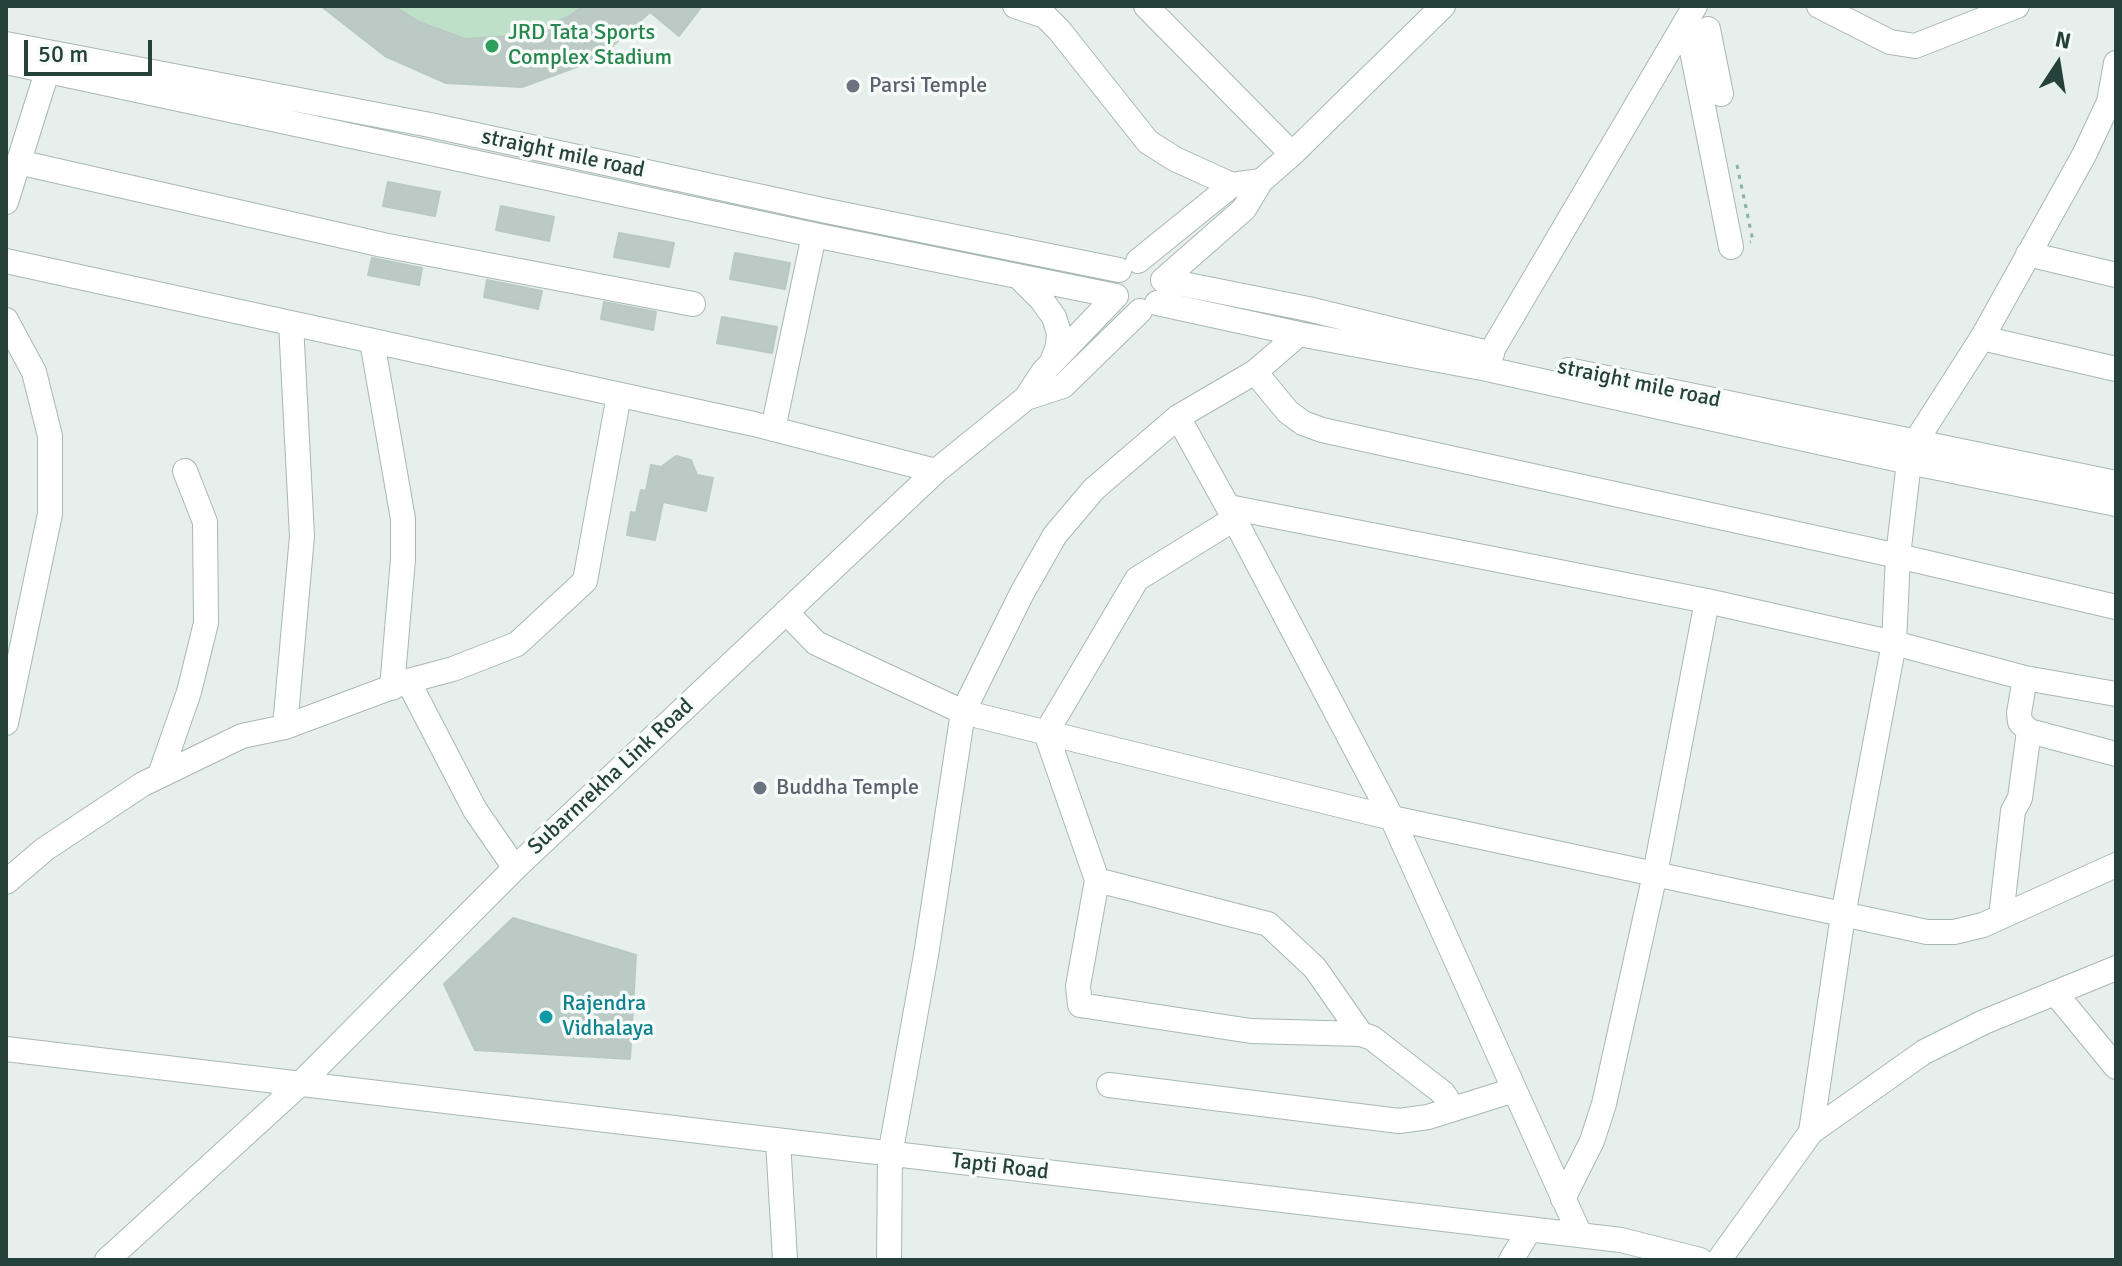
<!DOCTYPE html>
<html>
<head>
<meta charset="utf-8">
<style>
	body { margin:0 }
	#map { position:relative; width:2122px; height:1266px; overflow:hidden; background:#e6efeb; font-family:Signika,sans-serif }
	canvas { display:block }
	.frame { position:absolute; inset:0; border:8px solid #24423a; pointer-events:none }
	.north { position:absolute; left:2018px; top:24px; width:80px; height:80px; -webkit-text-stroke:6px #f7fbf9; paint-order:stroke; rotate:12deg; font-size:22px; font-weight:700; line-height:32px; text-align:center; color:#24423a }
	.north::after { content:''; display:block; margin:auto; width:28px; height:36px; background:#24423a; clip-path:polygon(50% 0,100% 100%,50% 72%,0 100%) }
	.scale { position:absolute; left:24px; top:40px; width:128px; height:36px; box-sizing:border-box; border:4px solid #24423a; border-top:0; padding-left:10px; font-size:24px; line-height:28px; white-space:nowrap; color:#24423a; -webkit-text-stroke:6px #f7fbf9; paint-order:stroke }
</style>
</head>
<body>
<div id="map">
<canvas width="2122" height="1266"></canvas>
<div class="frame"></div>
<div class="north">N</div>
<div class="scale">50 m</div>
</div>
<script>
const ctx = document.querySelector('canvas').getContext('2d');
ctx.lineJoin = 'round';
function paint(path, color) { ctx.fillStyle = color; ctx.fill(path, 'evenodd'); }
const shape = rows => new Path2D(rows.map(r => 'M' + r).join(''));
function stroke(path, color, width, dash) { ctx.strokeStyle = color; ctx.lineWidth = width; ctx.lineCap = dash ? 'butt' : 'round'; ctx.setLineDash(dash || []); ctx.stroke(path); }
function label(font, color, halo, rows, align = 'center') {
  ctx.font = font + ' Signika,sans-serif'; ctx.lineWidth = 7; ctx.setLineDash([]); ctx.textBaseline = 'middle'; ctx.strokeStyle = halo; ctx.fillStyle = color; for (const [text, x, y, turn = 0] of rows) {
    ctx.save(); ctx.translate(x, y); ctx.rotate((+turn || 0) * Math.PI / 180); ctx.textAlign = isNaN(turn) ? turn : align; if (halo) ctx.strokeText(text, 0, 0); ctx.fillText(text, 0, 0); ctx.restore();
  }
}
const green = shape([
	[327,6,702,6,679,36,650,12,598,59,522,87,446,83,385,56,333,16]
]);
const building = shape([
	[321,6,394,6,419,22,465,39,525,35,570,16,582,6,702,6,679,36,650,12,598,59,522,87,446,83,385,56,321,6],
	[388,182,440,192,435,216,383,206,388,182],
	[501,206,554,217,549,241,496,230,501,206],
	[619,233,674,243,669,267,614,257,619,233],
	[735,253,790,263,785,289,730,279,735,253],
	[372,258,422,268,419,285,368,275,372,258],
	[487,280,542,291,538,309,484,297,487,280],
	[604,302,656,312,653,330,601,319,604,302],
	[722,317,777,327,772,353,717,343,722,317],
	[676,456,691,460,697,475,713,478,706,511,663,502,655,540,627,535,631,512,636,513,641,490,646,491,651,465,661,467,676,456],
	[513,918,636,955,630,1059,475,1050,444,984,513,918]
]);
const path = shape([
	[1737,165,1753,241,1750,242]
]);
const minor = shape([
	[1015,6,1045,16,1059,30,1148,142,1175,159,1232,185],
	[1146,6,1292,154],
	[1819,6,1890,42,1915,46,2017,6],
	[1686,21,1731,247],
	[1708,29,1721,94],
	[6,44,430,125,822,210,1119,270],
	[6,62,814,235,1116,296],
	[18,162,383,245,693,304],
	[6,202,47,72],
	[2028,254,2116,275],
	[6,261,754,424,936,471],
	[1138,261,1232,185,1261,181,1292,154,1443,6],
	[1018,276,1041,299,1054,317,1059,333,1058,346,1052,362],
	[1163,280,1308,309,1492,354],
	[1163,280,1244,209,1261,181],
	[1157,303,1299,334,1487,369,1909,462,2116,504],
	[6,320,34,372,50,436,50,514,6,723],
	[1982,338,2116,369],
	[372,341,403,519,403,559,392,688],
	[1490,354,1695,6],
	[1568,370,2116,483],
	[1255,372,1288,412,1303,423,1322,430,1898,556,2116,607],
	[1026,398,1063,386,1140,311],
	[1178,417,1228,507,1392,818,1580,1235],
	[773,429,814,235],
	[1234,508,1707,601,1894,643,2025,678,2116,694],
	[1247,511,1137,579,1046,733,1097,880,1078,986,1080,1005,1251,1031,1361,1034,1372,1038,1443,1093,1454,1109],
	[786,612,816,643,963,712,1392,818,1927,932,1954,932,1983,925,2116,865],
	[2025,678,2019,713,2020,722,2029,731,2116,754],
	[408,681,475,810,515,868],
	[285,727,302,536,291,323],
	[160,775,189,692,206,623,205,522,185,471],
	[1097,880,1268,924,1315,968,1361,1034],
	[6,882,45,849,143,784,242,736,285,727,408,681,453,669,517,644,585,581,619,395],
	[2001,917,2013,811,2020,798,2029,731],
	[2056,994,2116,1067],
	[6,1049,1621,1240,1700,1260],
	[1109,1085,1399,1121,1428,1117,1514,1090],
	[1811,1132,1924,1052,1984,1022,2116,968],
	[778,1141,785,1260],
	[1563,1199,1592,1141,1604,1104,1655,874,1707,601],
	[107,1260,299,1085,515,868,936,471,1026,398,1043,372,1116,296],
	[889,1260,890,1155,926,955,963,712,1022,593,1055,535,1094,489,1178,417,1255,372,1299,334],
	[1511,1260,1530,1229],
	[1719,1260,1811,1132,1843,915,1894,643,1898,556,1909,462,1916,441,1982,338,2084,155,2109,102,2116,63]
]);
const markers = [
	[492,46,8,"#2e9e5b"],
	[853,86,8,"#6b7280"],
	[760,788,8,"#6b7280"],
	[546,1017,8,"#0f9aa8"]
];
const leisureNames = [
	["JRD Tata Sports",508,33],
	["Complex Stadium",508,58]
];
const worshipNames = [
	["Parsi Temple",869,86],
	["Buddha Temple",776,788]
];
const streetNames = [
	["straight mile road",563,154,12],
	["straight mile road",1639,384,12],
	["Subarnrekha Link Road",611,777,-43],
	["Tapti Road",1000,1167,7]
];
const cultureNames = [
	["Rajendra",562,1004],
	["Vidhalaya",562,1029]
];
paint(green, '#bfe0c8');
paint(building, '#bbcac4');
stroke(building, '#b8c9c2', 2);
stroke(minor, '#a8b8b2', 26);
stroke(path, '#86b3a5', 3, [4, 6]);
stroke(minor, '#fff', 24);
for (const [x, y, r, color] of markers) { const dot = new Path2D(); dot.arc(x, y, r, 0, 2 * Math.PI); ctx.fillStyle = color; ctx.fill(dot); stroke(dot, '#f7fbf9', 3); }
label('22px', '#27864d', '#f7fbf9', leisureNames, 'left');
label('22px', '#5b616d', '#f7fbf9', worshipNames, 'left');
label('22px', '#24423a', '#f7fbf9', streetNames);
label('22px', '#0d838f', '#f7fbf9', cultureNames, 'left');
</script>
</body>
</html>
